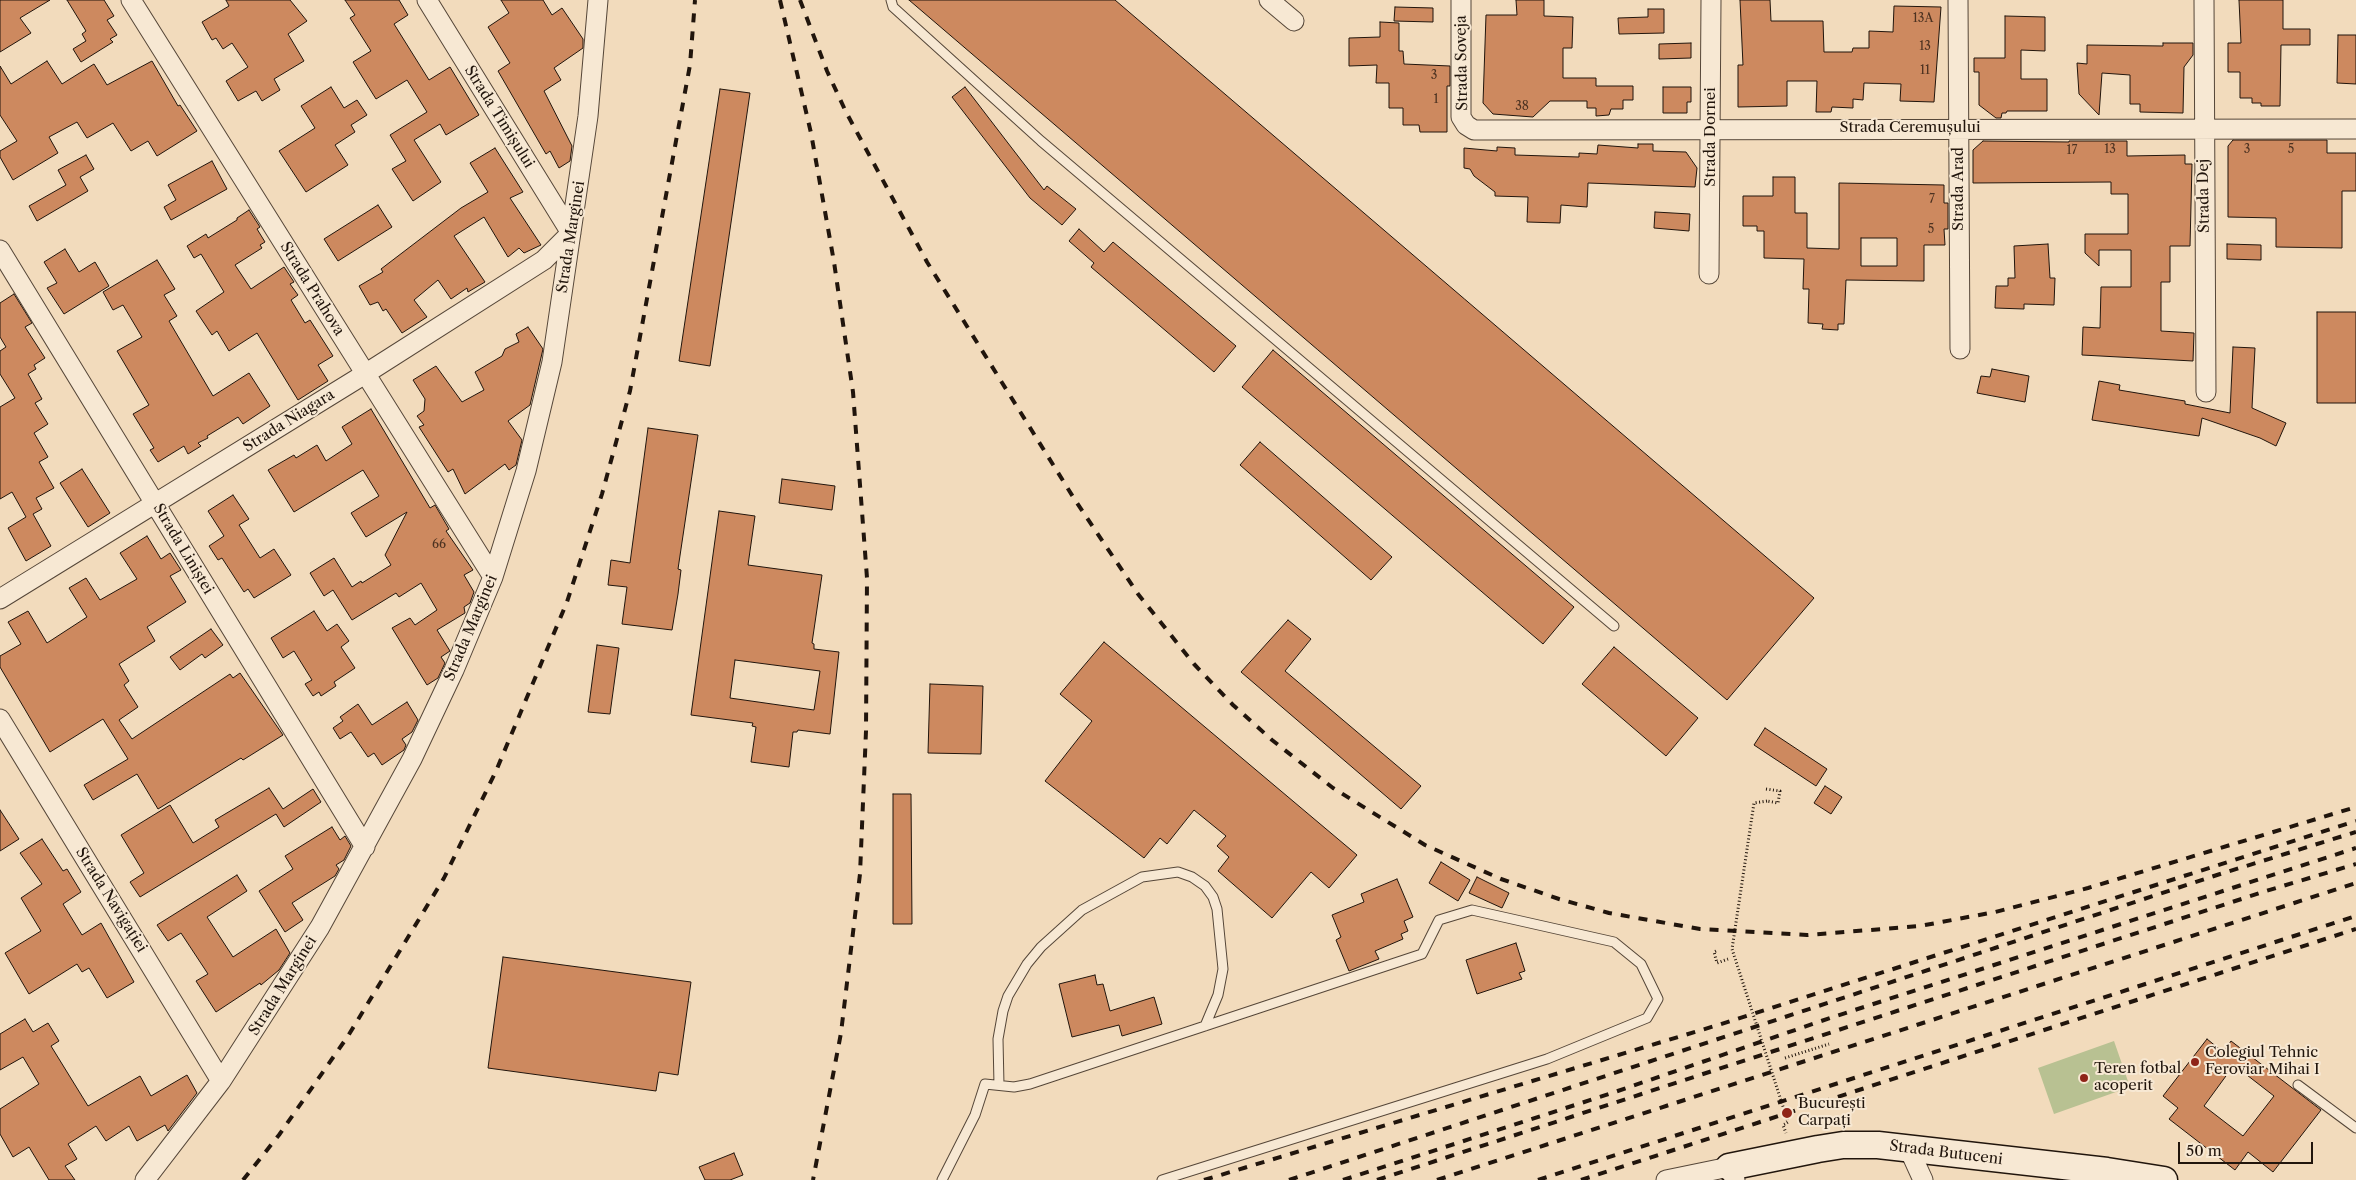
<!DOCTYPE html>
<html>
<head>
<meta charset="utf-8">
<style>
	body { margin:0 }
	#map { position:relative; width:2356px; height:1180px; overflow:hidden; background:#f2dbbc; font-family:"Libre Caslon Text",serif }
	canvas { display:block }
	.scale { position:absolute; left:2178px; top:1142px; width:135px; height:22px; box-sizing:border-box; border:2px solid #21150c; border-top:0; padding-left:6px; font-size:15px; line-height:18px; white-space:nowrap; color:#21150c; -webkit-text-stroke:4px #f7e8d3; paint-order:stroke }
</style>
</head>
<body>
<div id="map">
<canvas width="2356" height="1180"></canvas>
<div class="scale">50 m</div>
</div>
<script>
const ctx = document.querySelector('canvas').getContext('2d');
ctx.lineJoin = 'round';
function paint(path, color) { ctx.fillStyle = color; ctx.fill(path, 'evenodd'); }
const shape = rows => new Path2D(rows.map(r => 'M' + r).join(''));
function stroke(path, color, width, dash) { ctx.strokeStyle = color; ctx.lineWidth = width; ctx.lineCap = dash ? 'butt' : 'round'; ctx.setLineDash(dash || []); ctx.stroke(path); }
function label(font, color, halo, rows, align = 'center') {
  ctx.font = font + ' "Libre Caslon Text",serif'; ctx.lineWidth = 4; ctx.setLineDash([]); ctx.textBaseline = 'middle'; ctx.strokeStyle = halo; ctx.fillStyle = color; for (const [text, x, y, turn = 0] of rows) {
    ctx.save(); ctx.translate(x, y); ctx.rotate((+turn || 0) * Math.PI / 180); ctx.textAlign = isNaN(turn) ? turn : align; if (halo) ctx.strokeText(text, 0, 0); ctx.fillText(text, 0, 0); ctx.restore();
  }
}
const green = shape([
	[2114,1041,2130,1087,2054,1114,2038,1068]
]);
const building = shape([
	[0,0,50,0,20,18,31,33,0,52,0,0],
	[67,0,104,0,114,16,107,20,117,35,110,39,113,42,81,62,73,49,86,41,82,34,86,31,67,0],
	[226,0,290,0,307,21,288,34,304,61,274,79,280,90,262,101,256,91,238,101,226,81,248,67,232,43,223,49,216,38,212,40,202,22,229,6,226,0],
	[345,0,399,0,408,15,394,24,429,80,450,67,479,115,446,135,440,124,414,140,441,182,413,201,392,169,406,161,390,135,427,112,407,80,376,99,353,62,371,51,350,18,355,15,345,0],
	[501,0,543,0,552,15,562,8,583,39,583,48,554,68,561,80,544,91,572,146,570,161,559,168,550,151,546,154,498,71,510,63,488,27,509,13,501,0],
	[909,0,1115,0,1814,598,1727,700,909,0],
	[1516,0,1544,0,1544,16,1573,17,1572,48,1563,48,1563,78,1596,78,1596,86,1633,86,1633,100,1623,100,1623,109,1611,109,1609,115,1596,116,1596,108,1587,108,1587,101,1550,101,1533,117,1493,114,1483,103,1486,15,1517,15,1516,0],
	[1740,0,1770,0,1771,21,1823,21,1824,52,1852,52,1853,48,1869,48,1869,31,1893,32,1894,6,1941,7,1934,102,1900,101,1901,84,1864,83,1863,100,1853,99,1853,108,1832,107,1831,112,1816,112,1817,81,1787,81,1787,106,1738,107,1738,65,1743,65,1740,0],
	[2239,0,2283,0,2283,29,2310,29,2310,45,2281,45,2280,106,2261,106,2261,103,2252,103,2252,98,2240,98,2240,72,2228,72,2228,43,2241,43,2239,0],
	[1395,7,1433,8,1433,22,1394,21,1395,7],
	[1648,9,1664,9,1664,33,1619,34,1618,18,1648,17,1648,9],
	[2005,16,2045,17,2045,51,2021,50,2021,79,2047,79,2047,111,2007,111,2006,113,2002,113,2001,118,1996,118,1979,105,1979,72,1974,72,1974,58,2005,58,2005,16],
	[1380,22,1399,23,1399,51,1403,51,1404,64,1450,66,1450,86,1447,86,1447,132,1420,132,1419,125,1403,125,1403,108,1389,108,1389,83,1376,83,1377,65,1349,66,1349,38,1380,37,1380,22],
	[2338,35,2356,35,2356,84,2337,83,2338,35],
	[1691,43,1691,58,1659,59,1659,44,1691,43],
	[2163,43,2193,43,2193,55,2184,67,2183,113,2140,112,2140,104,2130,104,2130,75,2102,73,2099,115,2079,94,2077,63,2087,64,2087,45,2163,46,2163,43],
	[47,61,62,84,94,64,107,85,152,61,178,106,180,105,197,131,157,156,148,141,131,151,113,123,87,138,77,122,49,137,58,153,13,180,0,157,0,151,17,141,0,115,0,66,11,84,47,61],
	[331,87,344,108,357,100,367,115,351,125,355,132,335,145,348,165,306,192,279,151,315,128,301,106,331,87],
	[965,87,1044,190,1047,186,1076,209,1062,225,1030,198,952,97,965,87],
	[1663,87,1691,87,1691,102,1687,102,1687,113,1663,113,1663,87],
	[720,89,750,93,710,366,679,361,720,89],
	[2233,140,2327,140,2327,153,2356,153,2356,191,2342,191,2342,248,2276,247,2276,218,2228,217,2228,146,2233,140],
	[1983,141,2069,142,2069,141,2127,141,2127,156,2185,155,2185,164,2192,164,2190,246,2170,246,2170,282,2161,282,2161,331,2194,333,2193,361,2082,355,2083,327,2100,328,2101,287,2131,287,2131,250,2099,250,2099,266,2085,253,2085,234,2128,234,2128,194,2111,194,2111,182,1973,183,1973,150,1983,141],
	[1638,144,1653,144,1653,151,1686,152,1697,168,1695,187,1588,183,1587,207,1561,205,1560,223,1527,222,1528,197,1495,196,1495,192,1474,176,1470,169,1464,168,1464,148,1497,151,1497,147,1515,148,1515,155,1579,157,1579,153,1597,154,1598,145,1638,148,1638,144],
	[495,148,523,192,510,198,541,245,524,253,519,248,508,257,484,217,454,236,485,282,468,292,467,288,451,299,438,280,414,300,427,317,402,333,386,309,383,311,378,302,370,305,359,286,383,272,381,269,461,208,488,192,470,163,495,148],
	[86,155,94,169,80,177,88,191,37,221,29,206,66,185,58,170,86,155],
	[212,161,227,189,171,220,164,207,176,200,168,185,212,161],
	[1773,177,1795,177,1795,213,1807,213,1807,248,1839,249,1839,183,1944,185,1944,203,1948,203,1948,229,1944,229,1945,245,1924,245,1924,281,1846,280,1844,324,1838,324,1838,330,1822,329,1823,324,1808,323,1809,289,1803,289,1804,259,1764,258,1764,231,1757,231,1757,226,1743,226,1743,196,1773,196,1773,177],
	[1861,238,1897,238,1897,266,1861,266,1861,238],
	[378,205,392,227,338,261,324,239,378,205],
	[249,210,260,227,257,229,265,242,260,245,262,248,235,265,251,289,284,267,294,282,290,284,298,295,291,300,305,323,310,320,333,356,318,365,328,381,298,400,257,333,229,351,217,331,212,335,196,311,224,292,201,254,194,258,187,246,206,234,208,238,237,220,237,218,249,210],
	[1655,212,1690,214,1689,231,1654,228,1655,212],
	[1079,229,1104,252,1113,242,1236,346,1214,372,1091,267,1094,263,1069,241,1079,229],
	[2048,244,2050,278,2055,278,2054,305,2024,304,2024,309,1995,308,1996,286,2008,286,2008,278,2015,278,2014,246,2048,244],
	[2227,244,2261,245,2261,260,2227,259,2227,244],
	[65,249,79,272,95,262,109,286,64,314,47,288,57,283,44,262,65,249],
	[157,260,175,289,164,295,177,316,169,321,213,396,249,373,270,406,243,424,238,417,207,436,208,438,198,443,201,446,188,454,184,446,158,462,150,450,154,448,133,414,149,405,117,351,142,337,123,305,113,310,103,292,157,260],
	[14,294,32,323,25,327,45,358,34,365,36,369,28,374,42,399,35,403,48,424,34,433,48,457,39,462,54,488,36,498,42,509,33,514,51,546,26,561,8,528,26,517,12,492,0,499,0,407,15,398,0,374,0,351,6,347,0,337,0,303,14,294],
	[2317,312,2356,312,2356,403,2317,403,2317,312],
	[528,327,543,349,530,405,508,421,522,440,516,465,509,470,505,464,465,494,453,469,448,472,419,427,424,425,417,416,424,411,425,399,413,380,436,366,462,402,484,390,475,372,502,356,505,349,519,342,516,334,528,327],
	[2233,347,2255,348,2252,408,2286,423,2276,446,2260,438,2202,418,2199,436,2092,420,2099,381,2120,385,2119,390,2185,401,2185,404,2230,413,2233,347],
	[1273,350,1574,607,1543,644,1242,387,1273,350],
	[1992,369,2029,376,2025,402,1977,393,1981,376,1990,377,1992,369],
	[371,409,430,508,435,505,449,529,446,531,473,570,464,575,474,592,470,603,464,607,465,613,437,630,450,651,441,657,445,663,438,678,427,685,392,628,410,618,415,625,437,610,421,583,399,597,396,593,352,620,333,590,324,596,310,573,334,558,352,587,361,581,362,583,391,565,385,555,407,512,366,537,351,513,379,496,363,470,294,512,268,470,294,455,296,458,317,445,326,461,352,444,342,427,371,409],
	[648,428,698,435,678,569,681,570,678,594,672,630,622,624,627,587,608,585,611,560,630,563,648,428],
	[1260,442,1392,557,1371,580,1240,465,1260,442],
	[82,469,110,513,88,527,60,483,82,469],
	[782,479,835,486,832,510,779,503,782,479],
	[233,495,249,519,239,525,260,558,274,549,291,575,254,598,248,589,244,592,222,558,218,560,209,546,224,536,208,511,233,495],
	[719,511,755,516,748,565,822,575,812,643,814,644,814,649,839,652,830,734,798,730,797,732,793,732,789,767,751,762,756,727,752,726,753,723,691,715,719,511],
	[735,660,820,671,814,710,730,698,735,660],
	[147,536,161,559,170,553,181,570,170,576,186,602,147,627,155,641,119,664,129,681,124,685,138,707,119,720,132,739,230,674,233,678,240,673,283,735,243,760,241,758,158,809,137,774,93,800,84,785,128,759,103,719,50,752,0,667,0,656,21,644,8,622,28,611,47,643,87,617,69,588,86,578,100,600,137,579,120,553,147,536],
	[314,611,327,631,337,624,349,641,341,647,355,668,334,682,336,686,321,696,319,692,313,696,305,684,312,680,294,651,283,658,271,638,314,611],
	[1288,620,1311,639,1285,671,1421,786,1401,809,1241,672,1288,620],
	[211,629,223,645,205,658,202,654,180,670,170,657,211,629],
	[1104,642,1357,855,1329,888,1311,872,1272,918,1218,871,1229,857,1217,846,1226,836,1194,810,1167,844,1160,838,1144,858,1045,781,1092,721,1060,694,1104,642],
	[597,645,619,648,610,714,588,712,597,645],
	[1614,647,1698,718,1666,756,1582,684,1614,647],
	[930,684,983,686,981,754,928,753,930,684],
	[407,702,418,720,412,732,402,739,406,745,404,750,382,765,374,753,368,757,351,732,340,739,333,728,343,721,340,717,358,704,372,725,407,702],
	[1765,728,1827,769,1816,786,1754,745,1765,728],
	[1825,786,1842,797,1831,814,1814,803,1825,786],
	[269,788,283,809,313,789,321,802,284,827,276,814,140,897,130,882,144,873,121,835,170,805,193,843,219,827,215,820,269,788],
	[893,794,911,794,912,924,893,924,893,794],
	[0,810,19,839,0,851,0,810],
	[332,827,340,840,345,836,351,846,344,860,336,865,339,869,335,876,292,903,303,920,285,932,259,891,293,869,285,856,332,827],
	[42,839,63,871,67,869,81,892,63,904,82,935,101,923,134,982,107,998,89,968,82,972,77,964,29,994,5,953,41,931,21,898,42,884,20,853,42,839],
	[1441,862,1470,880,1458,901,1429,883,1441,862],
	[237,875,247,891,207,917,233,957,276,929,290,953,279,970,261,985,260,983,216,1012,196,981,208,974,181,933,168,941,157,925,237,875],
	[1477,877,1509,893,1502,908,1469,893,1477,877],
	[1397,879,1413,917,1404,921,1408,931,1401,934,1403,939,1375,951,1379,959,1349,971,1336,940,1341,937,1332,915,1364,902,1361,894,1397,879],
	[1516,943,1525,971,1519,973,1522,979,1477,994,1466,960,1516,943],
	[503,957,691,982,678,1075,659,1072,656,1091,488,1068,503,957],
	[1095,975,1097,985,1103,984,1110,1011,1154,997,1162,1024,1122,1036,1119,1025,1072,1037,1059,984,1095,975],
	[25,1019,33,1032,48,1023,59,1041,51,1046,88,1106,140,1076,151,1096,187,1075,197,1093,168,1131,165,1125,137,1141,129,1126,106,1141,96,1126,68,1144,77,1159,65,1166,75,1180,49,1180,29,1147,13,1157,0,1134,0,1109,39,1084,23,1057,0,1070,0,1034,25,1019],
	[2207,1039,2223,1052,2231,1041,2321,1110,2273,1172,2248,1152,2235,1170,2169,1119,2178,1108,2163,1096,2207,1039],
	[2234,1065,2274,1096,2243,1136,2204,1106,2234,1065],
	[734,1153,743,1175,730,1180,705,1180,699,1167,734,1153]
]);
const path = shape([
	[1766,789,1780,791,1778,803,1767,801],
	[1716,951,1714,952,1717,963,1728,959],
	[1785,1058,1829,1044],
	[1785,1124,1783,1125,1786,1133]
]);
const lane = shape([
	[891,0,893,7,1041,141,1614,626],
	[999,1085,998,1039,1003,1011,1008,996,1027,964,1041,947,1082,910,1142,877,1178,872,1192,877,1205,886,1213,897,1217,909,1223,969,1218,995,1205,1026],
	[2298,1085,2356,1128],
	[942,1180,975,1115,985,1084,1014,1087,1030,1084,1422,954,1439,920,1472,910,1614,942,1641,964,1658,999,1647,1018,1547,1059,1162,1180]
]);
const street = shape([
	[131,0,493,577],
	[1269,0,1294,21],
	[1461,0,1461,117,1466,125,1474,130,2356,129],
	[1958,0,1960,349],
	[2204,0,2206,392],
	[0,250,365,847],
	[1709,274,1711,0],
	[0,599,365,374,544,260,571,233,427,0],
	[0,719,221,1081],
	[1908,1147,1923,1180],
	[145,1180,221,1081,320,927,412,759,454,670,493,577,526,471,552,362,588,116,598,0],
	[1666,1180,1729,1167,1735,1180]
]);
const secondary = shape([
	[1729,1167,1818,1149,1843,1145,1878,1145,2107,1171,2164,1180]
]);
const rail = shape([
	[780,0,811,133,834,262,853,392,867,578,866,731,860,874,841,1033,813,1180],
	[800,0,827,71,846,112,927,262,1075,500,1138,594,1194,664,1233,705,1272,740,1333,788,1425,845,1501,879,1559,899,1609,913,1700,929,1807,935,1920,926,1995,912,2088,888,2356,807],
	[243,1180,279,1135,348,1036,444,878,496,771,567,602,602,494,630,391,690,65,695,0],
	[1204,1180,1718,1025,2356,821],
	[1289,1180,2217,875,2356,832],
	[1343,1180,1609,1094,1830,1018,2356,848],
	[1377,1180,2266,891,2356,864],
	[1437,1180,2356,883],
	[1538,1180,2356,916],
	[1581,1180,2356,929]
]);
const pathBridge = shape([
	[1767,801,1754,803,1732,949,1788,1122,1785,1124]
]);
const markers = [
	[2195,1062,5,"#8f2418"],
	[2084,1078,5,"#8f2418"],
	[1787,1113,6,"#8f2418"]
];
const numberNames = [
	["13A",1923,19],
	["13",1925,47],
	["11",1925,71],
	["3",1434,76],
	["1",1436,100],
	["38",1522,107],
	["13",2110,150],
	["3",2247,150],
	["5",2291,150],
	["17",2072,151],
	["7",1932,200],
	["5",1931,230],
	["66",439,545]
];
const streetNames = [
	["Strada Soveja",1462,63,-91],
	["Strada Timișului",499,117,58],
	["Strada Ceremușului",1910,128],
	["Strada Dornei",1711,137,-90],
	["Strada Arad",1959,189,-90],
	["Strada Dej",2204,196,-91],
	["Strada Marginei",571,237,-81],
	["Strada Prahova",312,289,58],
	["Strada Niagara",289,421,-32],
	["Strada Liniștei",183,549,59],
	["Strada Marginei",471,628,-67],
	["Strada Navigației",111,900,58],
	["Strada Marginei",283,986,-58],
	["Strada Butuceni",1946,1153,7]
];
const poiNames = [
	["Colegiul Tehnic",2205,1053],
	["Feroviar Mihai I",2205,1070],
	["Teren fotbal",2094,1069],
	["acoperit",2094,1086],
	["București",1798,1104],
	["Carpați",1798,1121]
];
paint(green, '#b8c192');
paint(building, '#cd895f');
stroke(building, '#21150c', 1);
stroke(lane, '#554638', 11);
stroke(street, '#554638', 21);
stroke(secondary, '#21150c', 29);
stroke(path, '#21150c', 3, [1, 2.5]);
stroke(lane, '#f7e8d3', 9);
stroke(street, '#f7e8d3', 19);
stroke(secondary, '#f7e8d3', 26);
stroke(rail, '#21150c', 4, [9, 9]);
stroke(pathBridge, '#21150c', 3, [1, 2.5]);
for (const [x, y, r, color] of markers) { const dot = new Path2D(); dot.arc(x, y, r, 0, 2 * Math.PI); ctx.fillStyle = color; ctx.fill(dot); stroke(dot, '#f7e8d3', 2); }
label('12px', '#4c3221', null, numberNames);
label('15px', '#21150c', '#f7e8d3', streetNames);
label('15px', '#21150c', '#f7e8d3', poiNames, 'left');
</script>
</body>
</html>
